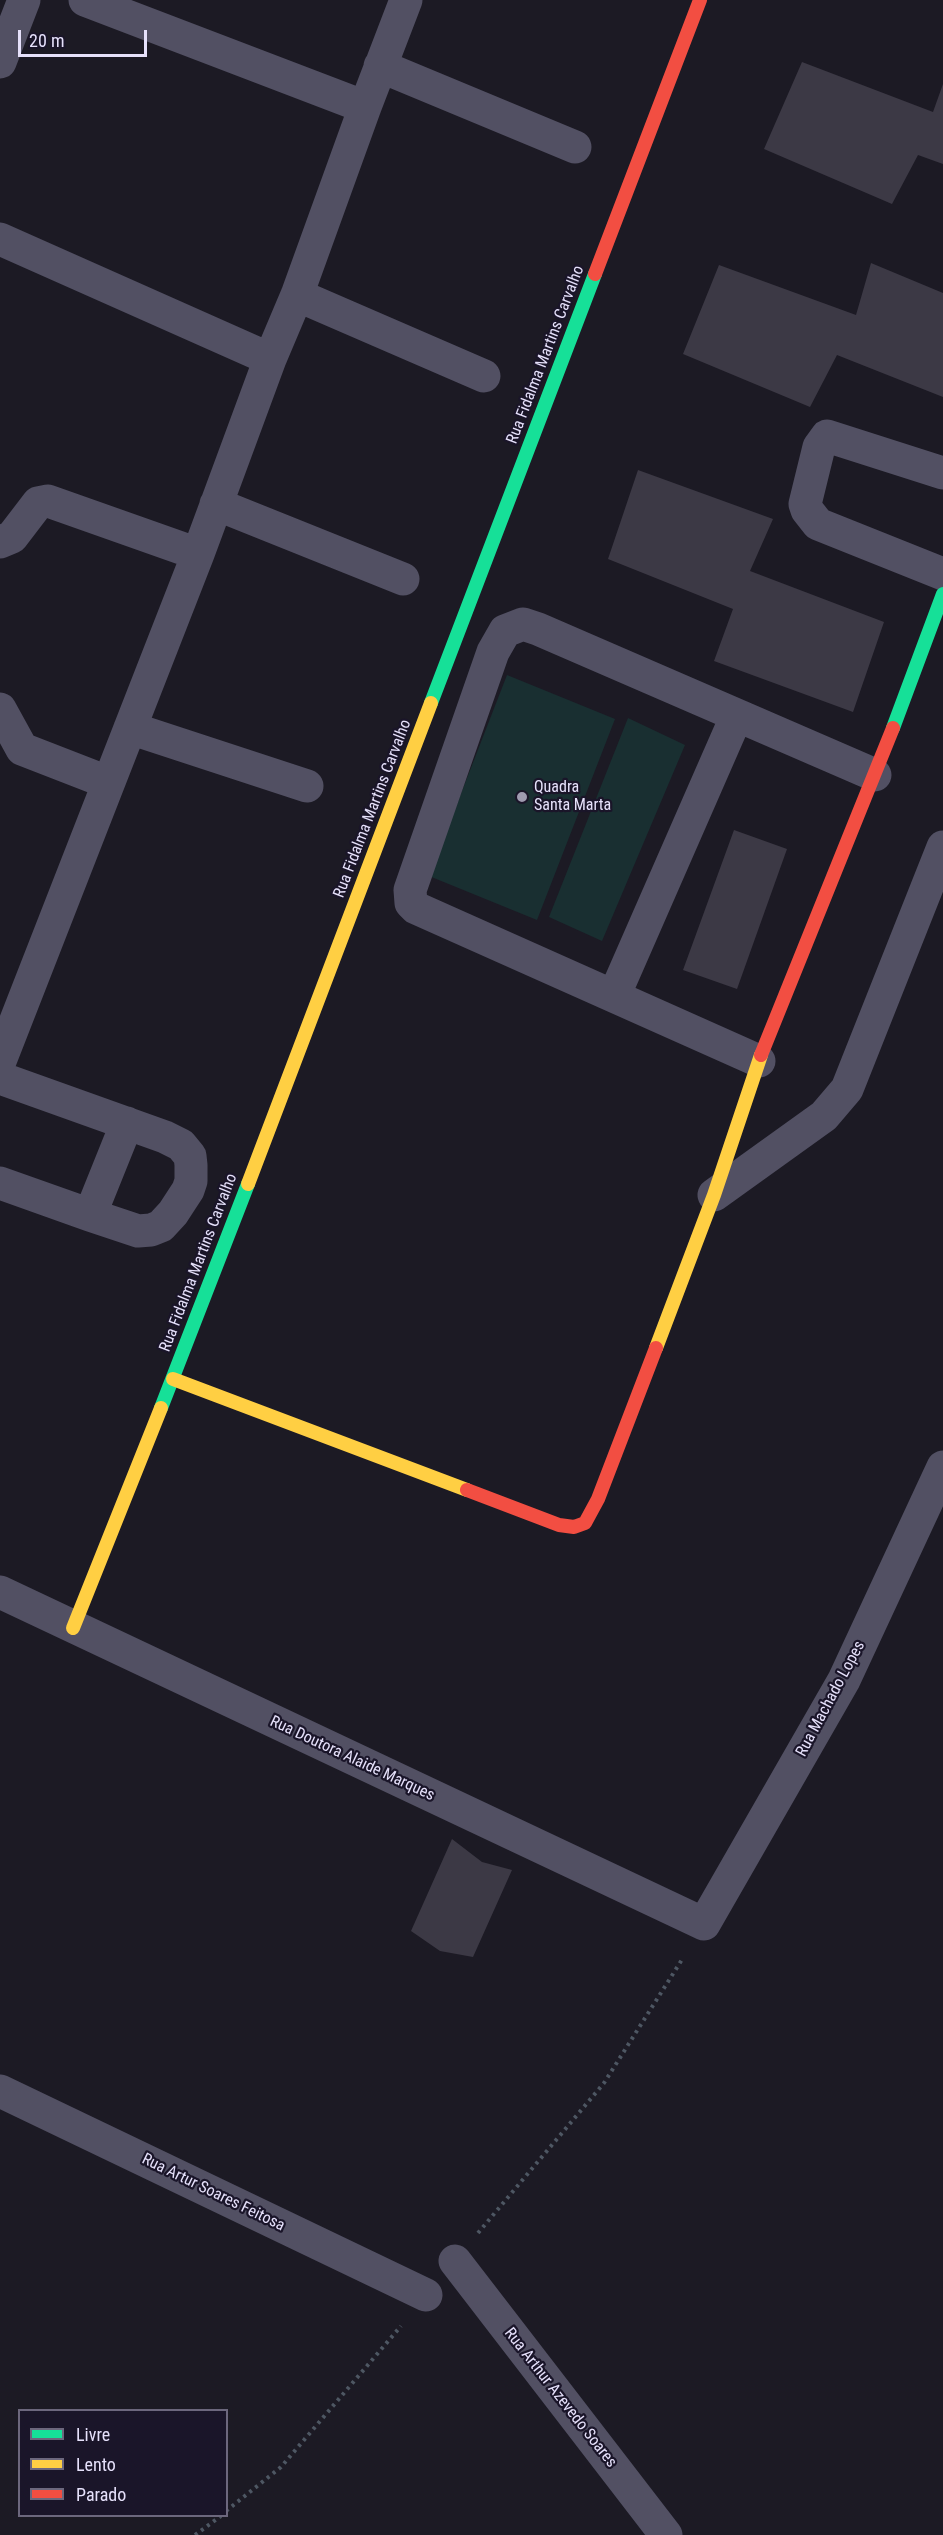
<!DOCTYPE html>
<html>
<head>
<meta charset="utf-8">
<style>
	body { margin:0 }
	#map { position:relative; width:943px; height:2535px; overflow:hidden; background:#1c1a24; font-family:"Roboto Condensed",sans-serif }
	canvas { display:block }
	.legend { position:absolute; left:18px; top:2409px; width:210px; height:108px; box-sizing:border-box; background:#1a1529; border:2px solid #6c677d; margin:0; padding:8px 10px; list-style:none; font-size:18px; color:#e6e1fb }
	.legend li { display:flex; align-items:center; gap:12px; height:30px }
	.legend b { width:30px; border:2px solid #6c677d }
	.scale { position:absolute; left:18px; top:30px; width:129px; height:27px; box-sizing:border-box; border:3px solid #e6e1fb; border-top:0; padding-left:8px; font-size:18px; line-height:21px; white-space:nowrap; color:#e6e1fb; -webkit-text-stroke:4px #1a1529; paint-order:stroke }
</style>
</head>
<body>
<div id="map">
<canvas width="943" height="2535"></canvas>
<ul class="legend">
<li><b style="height:8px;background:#16e098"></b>Livre</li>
<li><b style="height:8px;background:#ffcf43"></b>Lento</li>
<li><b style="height:8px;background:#f24e42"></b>Parado</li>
</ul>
<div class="scale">20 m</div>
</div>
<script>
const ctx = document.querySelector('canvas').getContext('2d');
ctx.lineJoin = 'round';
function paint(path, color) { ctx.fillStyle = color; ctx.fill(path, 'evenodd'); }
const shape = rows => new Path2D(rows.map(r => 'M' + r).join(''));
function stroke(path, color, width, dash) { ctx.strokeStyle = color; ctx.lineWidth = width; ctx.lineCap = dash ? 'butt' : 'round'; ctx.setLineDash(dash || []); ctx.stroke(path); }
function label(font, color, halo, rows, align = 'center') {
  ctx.font = font + ' "Roboto Condensed",sans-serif'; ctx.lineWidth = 4.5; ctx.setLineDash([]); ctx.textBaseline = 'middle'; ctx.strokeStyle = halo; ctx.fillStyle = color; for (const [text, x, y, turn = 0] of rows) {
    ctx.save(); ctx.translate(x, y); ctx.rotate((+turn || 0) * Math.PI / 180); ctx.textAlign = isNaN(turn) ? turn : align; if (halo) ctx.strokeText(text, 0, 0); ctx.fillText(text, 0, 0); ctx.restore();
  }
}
const green = shape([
	[507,675,615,719,537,920,429,876],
	[628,718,685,745,602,941,549,917]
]);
const building = shape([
	[802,62,933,112,943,84,943,164,918,155,892,204,764,149],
	[871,263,943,293,943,397,837,355,810,407,683,354,719,265,856,315],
	[638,470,773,519,750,571,884,622,853,712,714,661,733,609,608,559],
	[734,830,787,849,737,989,683,970],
	[452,1839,482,1862,512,1870,473,1957,440,1951,411,1931]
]);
const path = shape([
	[478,2233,604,2083,683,1958],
	[226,2511,281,2467,401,2326],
	[195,2535,221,2516]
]);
const street = shape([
	[85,0,365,107],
	[0,62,24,0],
	[380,66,575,147],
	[0,239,270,359],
	[297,295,484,376],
	[943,473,827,436,819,447,805,504,807,510,818,524,943,574],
	[216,504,403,579],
	[0,542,12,537,38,503,48,501,198,554],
	[0,709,22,749,107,782],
	[130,728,307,786],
	[614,996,737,715],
	[0,1061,198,554,270,359,297,295,365,107,406,0],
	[759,1061,416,908,411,903,410,890,493,652,505,631,523,624,538,629,875,775],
	[0,1078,165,1137,181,1145,190,1156,191,1165,191,1181,188,1190,173,1213,161,1226,151,1230,138,1231,90,1215,0,1183],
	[714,1195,824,1116,847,1089,943,847],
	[90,1215,127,1123],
	[0,1592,704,1924,844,1680,943,1467],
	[0,2091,426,2295],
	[455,2261,666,2535]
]);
const fast = shape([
	[431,703,595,274],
	[893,728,943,594],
	[161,1408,248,1184]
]);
const slow = shape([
	[248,1184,431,703],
	[656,1348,714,1195,761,1055],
	[173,1379,467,1490],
	[73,1628,161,1408]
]);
const jam = shape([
	[595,274,700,0],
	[761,1055,893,728],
	[467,1490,559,1525,574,1527,585,1523,598,1499,656,1348]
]);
const markers = [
	[522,797,6,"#9f9bb0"]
];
const streetNames = [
	["Rua Fidalma Martins Carvalho",546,355,-69],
	["Rua Fidalma Martins Carvalho",373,809,-69],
	["Rua Fidalma Martins Carvalho",199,1263,-69],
	["Rua Machado Lopes",831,1699,-62],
	["Rua Doutora Alaide Marques",352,1759,25],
	["Rua Artur Soares Feitosa",213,2193,26],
	["Rua Arthur Azevedo Soares",560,2398,52]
];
const poiNames = [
	["Quadra",534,788],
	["Santa Marta",534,806]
];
paint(green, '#192f31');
paint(building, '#3c3945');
stroke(path, '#4e5763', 4, [3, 4.5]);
stroke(street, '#525063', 33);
stroke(fast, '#16e098', 14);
stroke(slow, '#ffcf43', 14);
stroke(jam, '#f24e42', 14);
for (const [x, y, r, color] of markers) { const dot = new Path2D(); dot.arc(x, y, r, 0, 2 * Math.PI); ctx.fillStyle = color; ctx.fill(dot); stroke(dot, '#1a1529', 2); }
label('16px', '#e6e1fb', '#1a1529', streetNames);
label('16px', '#e6e1fb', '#1a1529', poiNames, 'left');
</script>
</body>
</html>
